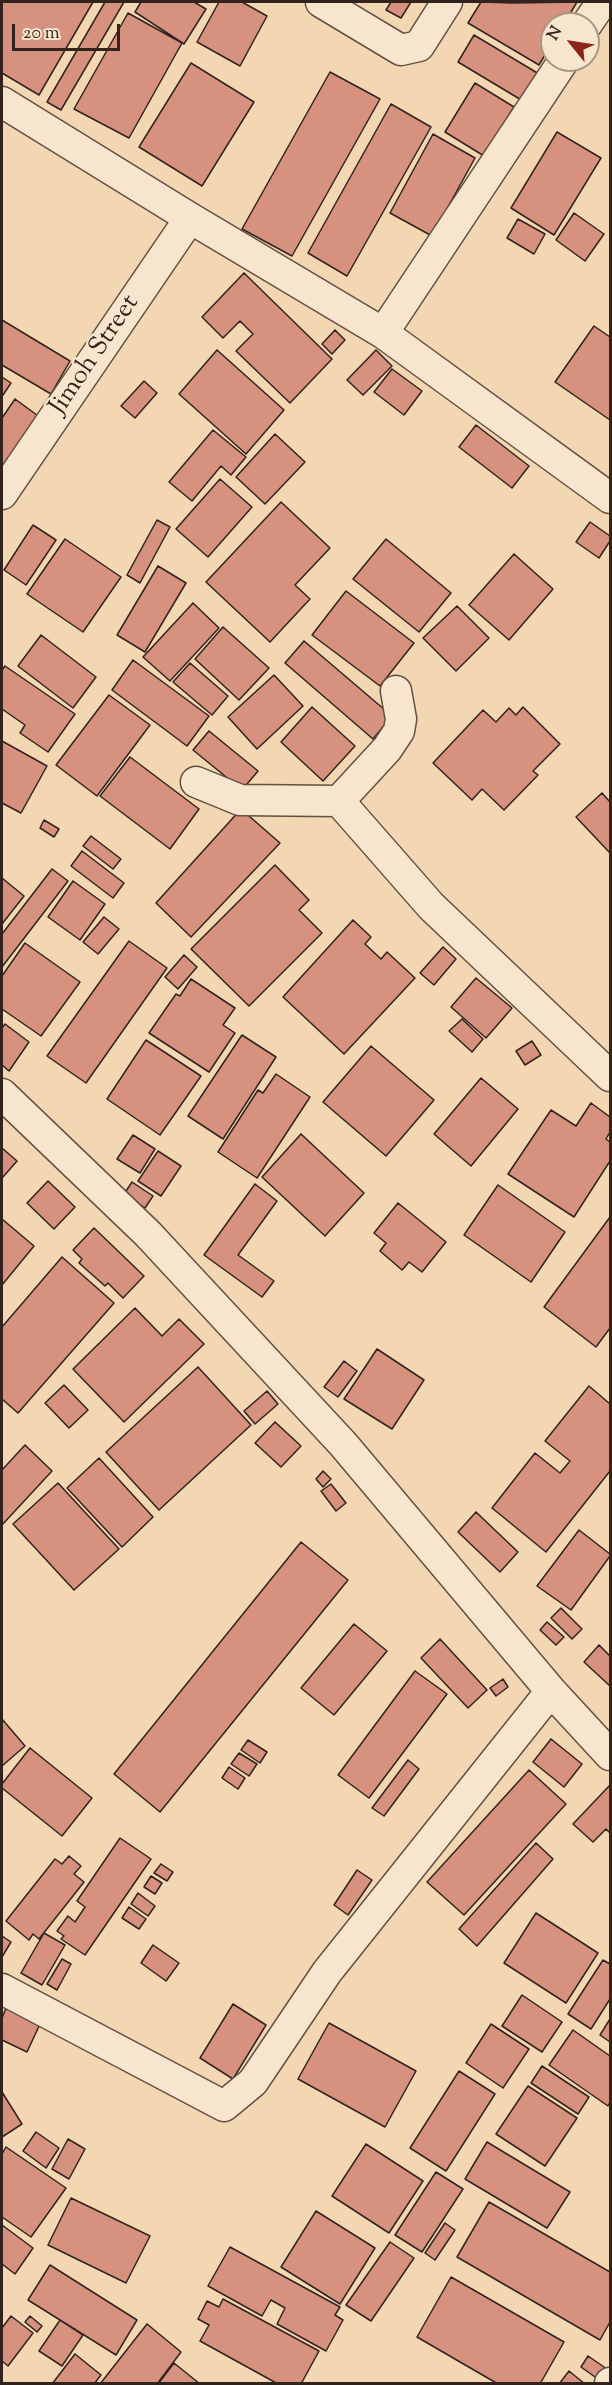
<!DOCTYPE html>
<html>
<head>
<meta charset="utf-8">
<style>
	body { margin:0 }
	#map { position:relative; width:612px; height:2385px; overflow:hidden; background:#f3d7b2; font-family:"Sorts Mill Goudy",serif }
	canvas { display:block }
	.frame { position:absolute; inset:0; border:3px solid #32231e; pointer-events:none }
	.north { position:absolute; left:540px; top:12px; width:60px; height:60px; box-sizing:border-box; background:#f7e5cd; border:2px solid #a89787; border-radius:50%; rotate:300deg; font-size:16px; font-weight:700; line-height:24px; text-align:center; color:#32231e }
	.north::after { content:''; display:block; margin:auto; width:21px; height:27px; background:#8f2418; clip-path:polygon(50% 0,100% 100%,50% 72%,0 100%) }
	.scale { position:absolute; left:12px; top:24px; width:108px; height:27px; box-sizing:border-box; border:3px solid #32231e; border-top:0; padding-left:8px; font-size:18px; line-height:21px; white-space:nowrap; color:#32231e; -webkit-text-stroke:4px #f7e5cd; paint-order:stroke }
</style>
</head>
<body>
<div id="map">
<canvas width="612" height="2385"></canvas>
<div class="frame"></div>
<div class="north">N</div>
<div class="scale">20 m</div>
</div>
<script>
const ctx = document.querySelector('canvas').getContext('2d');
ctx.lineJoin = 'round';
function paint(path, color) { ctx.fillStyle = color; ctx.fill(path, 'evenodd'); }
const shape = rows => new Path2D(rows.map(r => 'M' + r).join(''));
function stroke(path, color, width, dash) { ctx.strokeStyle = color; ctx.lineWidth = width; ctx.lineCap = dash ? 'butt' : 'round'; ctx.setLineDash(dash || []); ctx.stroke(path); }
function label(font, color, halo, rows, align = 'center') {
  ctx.font = font + ' "Sorts Mill Goudy",serif'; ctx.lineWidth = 5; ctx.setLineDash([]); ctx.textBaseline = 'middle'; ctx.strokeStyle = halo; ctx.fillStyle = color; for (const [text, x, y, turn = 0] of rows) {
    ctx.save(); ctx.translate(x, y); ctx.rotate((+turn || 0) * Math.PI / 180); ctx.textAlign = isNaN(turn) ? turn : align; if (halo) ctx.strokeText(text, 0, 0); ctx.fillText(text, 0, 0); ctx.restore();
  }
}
const building = shape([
	[2,2,93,2,39,95,2,73,2,2],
	[105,2,124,2,61,110,47,102,105,2],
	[141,2,194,2,206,9,184,44,135,12,141,2],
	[219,2,242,2,267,16,240,66,197,42,219,2],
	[391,2,411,2,401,18,386,10,391,2],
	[481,2,513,3,577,2,564,24,552,24,552,43,539,65,468,23,481,2],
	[128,13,182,43,129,138,74,109,128,13],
	[474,35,539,74,523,101,458,62,474,35],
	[191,63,254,102,202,186,139,147,191,63],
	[330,72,380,99,292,256,242,229,330,72],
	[475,83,514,107,484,156,445,132,475,83],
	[391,104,431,127,347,276,308,253,391,104],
	[557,132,601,158,554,235,511,208,557,132],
	[433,134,475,158,432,236,390,213,433,134],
	[574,213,604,234,585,261,556,240,574,213],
	[518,219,545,234,534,254,507,238,518,219],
	[244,273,332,359,290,403,236,351,253,334,240,321,223,338,202,317,244,273],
	[2,320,70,361,51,394,2,365,2,320],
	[594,326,610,337,610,420,555,382,594,326],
	[335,330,345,340,332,354,322,344,335,330],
	[217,350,284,410,246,454,179,394,217,350],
	[376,350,392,366,363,395,347,380,376,350],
	[392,369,422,391,404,415,374,392,392,369],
	[2,377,11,383,3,395,2,394,2,377],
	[144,381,157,393,135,418,121,406,144,381],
	[15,399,41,418,2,472,2,418,15,399],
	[476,425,529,466,512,488,459,447,476,425],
	[213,430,246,457,231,475,221,466,192,501,169,482,213,430],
	[275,434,305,462,265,504,236,477,275,434],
	[220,479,252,507,208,557,176,529,220,479],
	[281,502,330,548,295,585,310,599,270,642,206,582,281,502],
	[157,520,170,527,140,583,127,575,157,520],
	[590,522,610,536,610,541,599,558,576,542,590,522],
	[33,525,56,540,26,585,4,570,33,525],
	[65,539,121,577,83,632,27,594,65,539],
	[386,539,451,593,419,632,353,579,386,539],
	[514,554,553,589,509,640,469,605,514,554],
	[158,566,186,583,145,652,117,635,158,566],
	[346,591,414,643,380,686,312,635,346,591],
	[193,603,219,628,170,681,143,657,193,603],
	[457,606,489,638,456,671,423,638,457,606],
	[223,627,269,668,239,700,195,659,223,627],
	[41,635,96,677,73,708,18,666,41,635],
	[304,641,392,716,373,739,285,663,304,641],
	[133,660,209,716,187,746,112,690,133,660],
	[190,663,228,696,212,715,173,682,190,663],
	[5,666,75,714,48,752,20,733,25,725,2,709,2,670,5,666],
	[274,675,303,706,257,749,228,717,274,675],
	[109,695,150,725,97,796,56,765,109,695],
	[312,707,355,746,323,781,281,742,312,707],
	[523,707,560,744,533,771,538,775,504,810,482,789,472,800,433,763,483,710,496,722,509,708,516,715,523,707],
	[209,731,258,771,242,790,193,750,209,731],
	[2,741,47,766,21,813,2,803,2,741],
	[130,757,199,809,170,849,100,796,130,757],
	[602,793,610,802,610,853,576,817,602,793],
	[241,809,280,843,191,937,156,903,241,809],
	[44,820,59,829,54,837,40,828,44,820],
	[91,836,121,859,113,869,83,846,91,836],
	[82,851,124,883,113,898,71,866,82,851],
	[275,865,309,900,299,910,322,933,249,1006,191,949,275,865],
	[52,869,68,881,2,967,2,934,52,869],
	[2,878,24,896,2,924,2,878],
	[73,881,105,904,80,940,48,917,73,881],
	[104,917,119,929,98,954,83,942,104,917],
	[353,920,371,937,365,944,381,959,387,952,415,978,344,1054,283,997,353,920],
	[129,941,167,968,86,1083,47,1056,129,941],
	[25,943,80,982,41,1036,2,1009,2,976,25,943],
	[443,947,456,959,434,985,420,973,443,947],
	[184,955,197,967,178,989,165,977,184,955],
	[476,978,512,1008,486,1038,451,1007,476,978],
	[191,979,235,1008,223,1025,235,1033,209,1072,149,1033,176,994,180,996,191,979],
	[462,1019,483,1039,472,1052,449,1031,462,1019],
	[5,1024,29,1042,9,1071,2,1065,2,1028,5,1024],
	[242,1035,276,1057,223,1139,188,1116,242,1035],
	[146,1040,201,1076,160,1135,107,1099,146,1040],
	[532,1041,541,1055,525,1065,516,1051,532,1041],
	[371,1046,434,1100,386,1156,323,1102,371,1046],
	[276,1074,310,1097,257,1178,218,1152,258,1090,263,1093,276,1074],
	[481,1078,518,1109,471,1166,434,1134,481,1078],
	[591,1103,610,1117,610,1132,606,1139,610,1142,610,1161,574,1217,508,1174,551,1110,576,1126,591,1103],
	[301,1134,364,1193,325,1236,262,1177,301,1134],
	[133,1135,155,1149,140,1173,117,1159,133,1135],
	[2,1148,17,1161,3,1177,2,1176,2,1148],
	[158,1151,181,1166,161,1196,138,1181,158,1151],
	[48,1181,75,1207,54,1229,27,1203,48,1181],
	[132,1182,153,1196,145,1208,124,1194,132,1182],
	[255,1184,277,1201,238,1255,274,1281,262,1297,204,1255,255,1184],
	[498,1185,565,1232,531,1282,464,1235,498,1185],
	[398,1203,446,1242,422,1272,409,1262,402,1270,380,1251,386,1243,374,1233,398,1203],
	[610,1217,610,1328,596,1347,544,1307,610,1217],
	[2,1219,34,1246,2,1285,2,1219],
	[94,1228,144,1276,123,1298,108,1283,105,1286,79,1263,82,1259,73,1250,94,1228],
	[62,1257,114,1303,18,1413,2,1399,2,1327,62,1257],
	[135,1308,162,1336,179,1319,204,1344,124,1422,73,1369,135,1308],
	[377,1349,424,1380,392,1429,344,1399,377,1349],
	[344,1361,357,1371,338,1397,324,1387,344,1361],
	[198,1367,251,1425,159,1510,106,1452,198,1367],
	[64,1385,88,1410,69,1428,45,1403,64,1385],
	[589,1386,610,1404,610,1471,546,1552,492,1508,535,1453,560,1473,570,1461,545,1441,589,1386],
	[267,1391,278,1404,255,1424,244,1411,267,1391],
	[275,1422,301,1446,281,1467,255,1443,275,1422],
	[25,1445,52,1471,2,1525,2,1470,25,1445],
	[99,1458,153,1517,122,1547,67,1488,99,1458],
	[323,1471,331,1479,323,1487,316,1479,323,1471],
	[58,1483,119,1549,74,1590,13,1524,58,1483],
	[331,1484,346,1503,336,1511,321,1491,331,1484],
	[476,1512,518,1552,500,1572,458,1532,476,1512],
	[579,1530,610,1554,610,1556,571,1610,537,1586,579,1530],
	[301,1542,348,1580,160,1812,114,1774,301,1542],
	[561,1608,582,1629,572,1639,551,1618,561,1608],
	[547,1622,564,1637,556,1645,540,1630,547,1622],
	[354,1624,387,1651,334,1715,301,1688,354,1624],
	[440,1639,487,1690,468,1708,421,1658,440,1639],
	[599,1645,610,1656,610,1686,584,1662,599,1645],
	[415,1671,447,1694,369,1798,338,1775,415,1671],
	[503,1679,508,1687,496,1696,490,1688,503,1679],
	[2,1719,25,1746,2,1766,2,1719],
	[551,1739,582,1764,564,1787,533,1762,551,1739],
	[248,1740,267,1752,260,1763,241,1750,248,1740],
	[30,1748,92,1798,62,1836,2,1788,2,1784,30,1748],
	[239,1753,257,1764,249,1776,231,1764,239,1753],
	[408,1760,419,1769,384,1816,372,1808,408,1760],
	[229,1767,245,1778,238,1789,222,1778,229,1767],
	[529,1770,566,1804,464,1915,427,1882,529,1770],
	[610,1785,610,1833,606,1829,593,1842,573,1824,610,1785],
	[120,1838,151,1859,85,1955,61,1939,64,1936,57,1931,68,1916,75,1922,85,1907,77,1901,120,1838],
	[536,1843,553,1859,477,1946,459,1929,536,1843],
	[69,1856,81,1866,74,1874,84,1882,39,1939,33,1934,29,1940,6,1921,55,1859,62,1864,69,1856],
	[161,1864,173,1872,167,1881,154,1873,161,1864],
	[357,1870,372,1880,348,1915,334,1905,357,1870],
	[151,1876,162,1883,155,1894,144,1887,151,1876],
	[138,1893,155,1906,148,1916,131,1904,138,1893],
	[129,1907,146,1919,139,1929,122,1918,129,1907],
	[536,1913,598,1953,566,2003,504,1963,536,1913],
	[44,1933,65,1945,42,1985,21,1973,44,1933],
	[2,1936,11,1942,2,1957,2,1936],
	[153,1945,179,1963,166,1981,141,1963,153,1945],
	[62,1959,71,1964,57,1990,47,1984,62,1959],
	[603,1960,610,1964,610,1999,591,2029,568,2014,603,1960],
	[522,1995,562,2022,542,2052,502,2026,522,1995],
	[233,2004,266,2025,233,2079,200,2058,233,2004],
	[6,2008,40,2024,27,2052,2,2040,2,2018,6,2008],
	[610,2019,610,2042,600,2035,610,2019],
	[329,2023,416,2071,385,2127,298,2079,329,2023],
	[491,2024,529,2049,503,2088,466,2063,491,2024],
	[573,2030,610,2056,610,2102,608,2106,549,2065,573,2030],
	[542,2066,589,2097,578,2114,531,2083,542,2066],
	[459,2071,495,2094,446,2171,410,2148,459,2071],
	[528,2086,577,2118,545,2166,496,2134,528,2086],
	[2,2092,22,2124,2,2137,2,2092],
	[36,2132,59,2148,46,2168,23,2151,36,2132],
	[68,2139,85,2149,69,2179,52,2169,68,2139],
	[487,2142,570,2192,547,2228,465,2179,487,2142],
	[366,2144,423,2181,389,2233,332,2196,366,2144],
	[6,2147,66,2188,31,2237,2,2217,2,2154,6,2147],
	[436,2172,463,2189,422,2252,395,2235,436,2172],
	[71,2198,150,2236,126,2283,48,2245,71,2198],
	[489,2202,610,2272,610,2322,600,2340,457,2257,489,2202],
	[316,2211,375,2248,340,2304,281,2267,316,2211],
	[445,2223,455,2230,435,2260,425,2253,445,2223],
	[2,2225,33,2248,15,2274,2,2264,2,2225],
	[390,2242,414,2258,371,2321,346,2305,390,2242],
	[230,2247,340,2307,335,2315,343,2320,326,2351,277,2324,285,2308,271,2300,262,2316,208,2286,230,2247],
	[50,2265,137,2320,116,2355,28,2300,50,2265],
	[451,2277,564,2342,540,2384,498,2384,417,2337,451,2277],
	[223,2299,319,2351,301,2384,278,2384,200,2341,209,2325,198,2319,207,2301,219,2307,223,2299],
	[11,2316,33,2333,8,2366,2,2361,2,2328,11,2316],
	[30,2316,42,2326,37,2332,25,2322,30,2316],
	[60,2320,83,2335,62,2366,39,2351,60,2320],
	[147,2324,181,2352,157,2384,100,2384,147,2324],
	[75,2354,101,2375,94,2384,52,2384,75,2354],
	[588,2356,610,2371,602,2382,581,2367,588,2356],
	[174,2363,200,2384,158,2384,174,2363],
	[569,2371,585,2384,559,2384,569,2371]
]);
const street = shape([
	[321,2,401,50,419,46,447,2],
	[587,24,602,2],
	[2,102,190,218,383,333,610,498],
	[383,333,564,60],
	[2,494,190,218],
	[196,782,240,800,339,801,431,906,610,1076],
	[339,801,387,749,399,731,401,719,396,691],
	[2,1094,148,1234,343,1444,551,1691,610,1755],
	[2,1989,224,2106,253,2082,327,1972,551,1691],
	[610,2384,610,2383]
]);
const streetNames = [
	["Jimoh Street",96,356,-56]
];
paint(building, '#d6917f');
stroke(building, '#32231e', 1.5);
stroke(street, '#625043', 33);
stroke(street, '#f7e5cd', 30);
label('26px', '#32231e', '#f7e5cd', streetNames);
</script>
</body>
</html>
